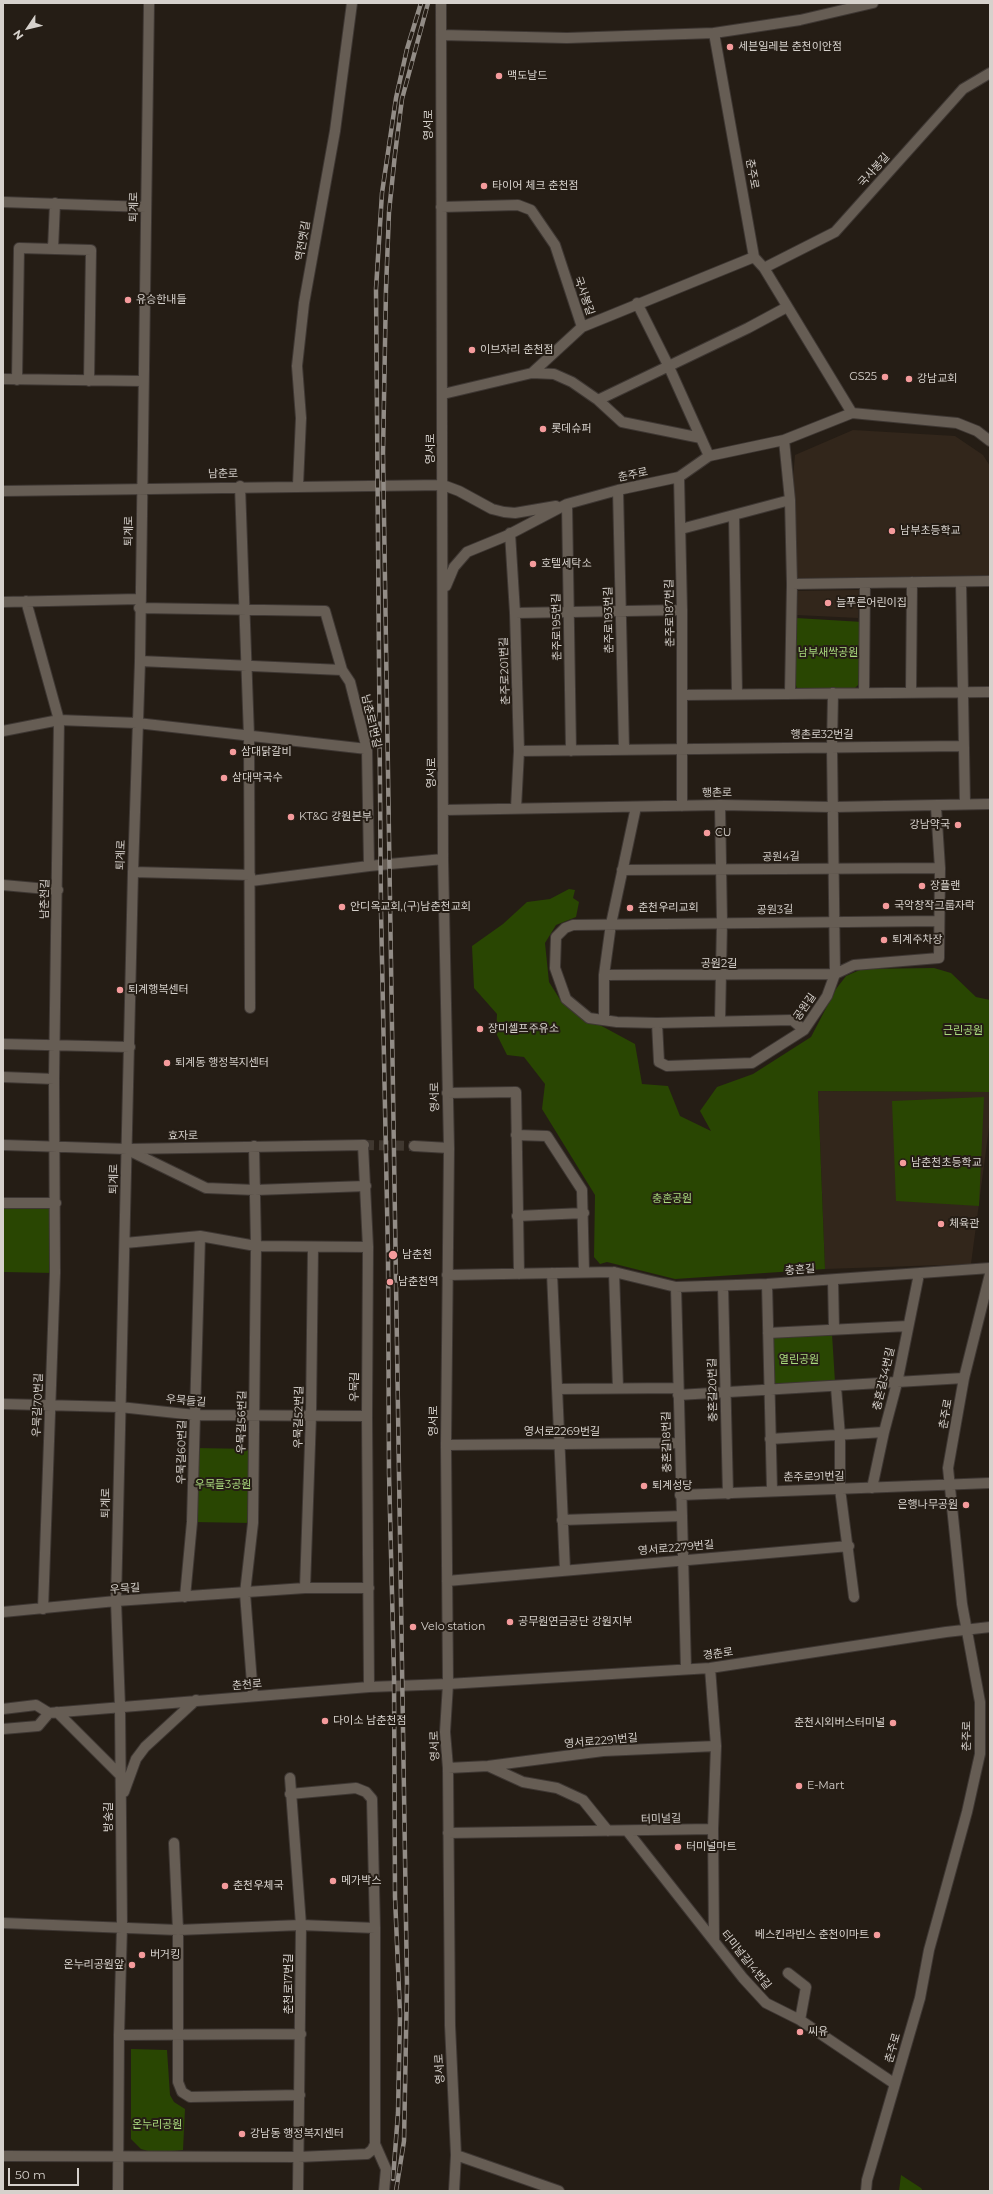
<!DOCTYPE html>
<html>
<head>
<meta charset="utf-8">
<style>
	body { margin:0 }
	#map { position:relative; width:993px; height:2194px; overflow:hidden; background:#251d15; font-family:Montserrat,sans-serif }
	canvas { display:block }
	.frame { position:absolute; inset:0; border:4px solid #d6d1cc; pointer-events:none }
	.north { position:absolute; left:8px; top:8px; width:40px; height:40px; -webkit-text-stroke:3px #251d15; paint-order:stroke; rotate:235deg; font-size:11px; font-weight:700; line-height:16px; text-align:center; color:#d6d1cc }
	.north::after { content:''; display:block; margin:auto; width:14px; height:18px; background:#d6d1cc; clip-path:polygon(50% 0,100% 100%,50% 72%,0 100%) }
	.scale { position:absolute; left:8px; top:2168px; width:71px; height:18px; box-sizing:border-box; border:2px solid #d6d1cc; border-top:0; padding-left:5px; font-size:12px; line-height:14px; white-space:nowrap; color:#d6d1cc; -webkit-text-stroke:3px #251d15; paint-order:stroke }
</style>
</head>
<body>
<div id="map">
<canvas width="993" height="2194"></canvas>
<div class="frame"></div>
<div class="north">N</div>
<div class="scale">50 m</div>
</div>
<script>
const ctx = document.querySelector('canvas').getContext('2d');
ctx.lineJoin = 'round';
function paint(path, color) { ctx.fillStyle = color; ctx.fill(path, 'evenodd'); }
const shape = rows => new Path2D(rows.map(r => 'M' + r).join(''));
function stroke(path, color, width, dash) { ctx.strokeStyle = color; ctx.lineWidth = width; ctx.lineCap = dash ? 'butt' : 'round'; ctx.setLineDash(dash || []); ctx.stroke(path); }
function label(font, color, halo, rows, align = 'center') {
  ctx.font = font + ' Montserrat,"Noto Sans KR",sans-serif'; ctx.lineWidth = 4; ctx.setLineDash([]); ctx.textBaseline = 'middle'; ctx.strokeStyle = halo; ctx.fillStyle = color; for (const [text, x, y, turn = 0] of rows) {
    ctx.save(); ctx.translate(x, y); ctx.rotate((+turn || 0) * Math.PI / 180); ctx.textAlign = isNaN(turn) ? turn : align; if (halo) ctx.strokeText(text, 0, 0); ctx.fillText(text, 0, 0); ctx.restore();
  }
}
const built = shape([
	[853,430,955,436,983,455,990,466,990,575,797,578,792,489,795,455],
	[859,590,858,618,797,615,798,591],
	[818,1091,990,1092,990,1120,971,1264,825,1269]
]);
const green = shape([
	[796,618,863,622,860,683,854,689,797,689,795,682],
	[569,889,575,890,573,898,579,902,576,917,556,925,545,943,549,982,561,1001,585,1017,635,1044,642,1084,668,1086,680,1116,711,1131,700,1111,717,1087,753,1074,811,1037,836,989,846,976,862,969,934,968,951,973,976,997,990,1000,990,1092,818,1091,825,1269,675,1279,607,1262,600,1264,594,1257,595,1195,542,1109,545,1084,524,1057,507,1055,496,1033,497,1014,474,988,472,946,503,924,527,902,550,899],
	[984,1097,979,1206,896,1201,892,1101],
	[3,1203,56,1203,55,1273,3,1272],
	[832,1334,835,1382,772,1384,770,1338],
	[194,1448,254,1449,253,1523,192,1522],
	[131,2049,167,2050,170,2095,174,2102,185,2109,183,2150,155,2153,141,2149,131,2139],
	[901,2175,921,2188,923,2191,899,2191]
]);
const minorTunnel = shape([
	[364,1145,414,1146]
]);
const minor = shape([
	[441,3,443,859,449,1148,446,1445,448,1684,445,1732,448,1768,450,2025,456,2155,454,2191],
	[714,33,754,257,764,268,852,413],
	[441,35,567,38,714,33,800,20,873,3],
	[3,202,146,207],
	[441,207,518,205,531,210,555,245,582,327],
	[53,249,55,203],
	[764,268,835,232,963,89,990,73],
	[637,303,669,367,709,456],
	[532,373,554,374,572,382,598,400,622,422,701,438],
	[3,379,143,381],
	[17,380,19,248,91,250,89,381],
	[443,394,532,373,582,327,754,257],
	[598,400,748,328,787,307],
	[784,440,790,500,792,584,790,693],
	[679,477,682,610,682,806],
	[298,485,301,418,297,366,304,303,335,131,352,3],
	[240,486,249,736,250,1008],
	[618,490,624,749],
	[3,491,443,485,459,491,492,509,504,512,515,513,556,506],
	[567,504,571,751],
	[734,515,737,694],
	[681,529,790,500],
	[510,533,515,613,519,751,516,808],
	[961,582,965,804],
	[792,584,990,581],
	[446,586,454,567,467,552,506,536,567,504,618,490,679,477,709,456,784,440,852,413,957,423,977,431,990,441],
	[26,601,59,720,54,1079,55,1273,43,1609],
	[3,602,139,599],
	[139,608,325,611,342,670,350,682,367,749,369,866],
	[515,613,682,610],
	[140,661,342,670],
	[911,692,912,582],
	[833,693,832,747,835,974],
	[864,693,865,583],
	[683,695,990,692],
	[3,731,59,720,137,723,367,749],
	[519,751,963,746],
	[444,810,720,805,833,807,990,804],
	[622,870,940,868],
	[133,872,250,875],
	[251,881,369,866,443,859],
	[3,885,58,890],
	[604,975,835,974],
	[604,1020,604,975,611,924,636,807],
	[720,1021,722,922,720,805],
	[657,1023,659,1062,667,1066,752,1063,804,1030,827,996,835,974,854,965,939,958,940,868,936,807],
	[804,1030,792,1020,657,1023,617,1022,589,1018,566,999,555,968,556,937,565,928,573,925,938,921],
	[3,1044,130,1047],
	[3,1077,54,1079],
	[447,1093,516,1092,519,1274],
	[516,1135,547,1136,582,1190,584,1271],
	[3,1145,127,1149,364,1145],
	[363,1145,368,1247,367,1416,369,1687],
	[414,1146,449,1148],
	[128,1150,206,1188,255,1190,366,1186],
	[3,1203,56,1203],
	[517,1216,584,1213],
	[125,1243,200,1236,256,1246,368,1247],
	[614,1272,618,1388],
	[552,1273,565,1570],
	[447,1275,614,1272,676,1287,767,1284,990,1268],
	[833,1280,834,1329],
	[767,1284,772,1490],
	[723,1286,728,1494],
	[676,1287,686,1669],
	[768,1333,908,1326],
	[836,1387,840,1436,840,1489,854,1597],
	[557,1389,678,1388],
	[678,1395,964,1378],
	[3,1404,120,1407,195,1415,367,1416],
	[770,1439,884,1432],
	[446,1445,679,1443],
	[872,1488,884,1432,897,1383,919,1274],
	[680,1495,990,1483],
	[562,1520,682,1516],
	[447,1581,849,1546],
	[305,1588,311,1415,313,1247],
	[185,1597,192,1522,200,1236],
	[3,1612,116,1601,305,1588,369,1588],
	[710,1668,716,1746,713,1829,714,1940],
	[253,1696,245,1593,253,1523,256,1246,254,1146],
	[3,1709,36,1705,49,1713,369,1687,448,1684,710,1668,946,1632,990,1627],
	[57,1712,121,1776],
	[3,1729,38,1726,49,1713],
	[488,1766,523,1782,557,1788,583,1800,608,1831],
	[448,1768,488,1766,603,1751,716,1746],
	[290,1778,301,1925,298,2191],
	[124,1792,136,1759,145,1747,196,1700],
	[628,1832,743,1978,766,2003,800,2020,895,2084],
	[448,1833,713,1829],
	[174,1843,178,1930,178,2082,182,2092,190,2097,300,2095],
	[3,1923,178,1930,301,1925,375,1928],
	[788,1973,806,1987,800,2020],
	[119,2035,301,2034],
	[375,2144,386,2169,384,2191],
	[456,2155,559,2191],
	[3,2156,298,2157,367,2154,372,2150,375,2144,375,1928,372,1799,366,1792,356,1788,290,1794],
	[118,2191,119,2035,122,1926,120,1707,116,1601,133,872,140,661,149,3],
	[866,2191,867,2180,920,1998,929,1950,967,1812,980,1754,980,1702,962,1604,948,1468,964,1378,990,1274]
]);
const rail = shape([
	[393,2179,398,2113,400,2014,395,1897,394,1674,389,1473,388,1255,381,911,376,289,382,193,396,98,407,49,421,3],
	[396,2191,404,2141,407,1984,383,453,386,289,389,212,395,154,402,99,428,3]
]);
const markers = [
	[730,47,4,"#f59b9c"],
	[499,76,4,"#f59b9c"],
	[484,186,4,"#f59b9c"],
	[128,300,4,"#f59b9c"],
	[472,350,4,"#f59b9c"],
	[885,377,4,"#f59b9c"],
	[909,379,4,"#f59b9c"],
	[543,429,4,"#f59b9c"],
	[892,531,4,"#f59b9c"],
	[533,564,4,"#f59b9c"],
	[828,603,4,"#f59b9c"],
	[233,752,4,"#f59b9c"],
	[224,778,4,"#f59b9c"],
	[291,817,4,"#f59b9c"],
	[958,825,4,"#f59b9c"],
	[707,833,4,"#f59b9c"],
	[922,886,4,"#f59b9c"],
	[886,906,4,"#f59b9c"],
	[342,907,4,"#f59b9c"],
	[630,908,4,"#f59b9c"],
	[884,940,4,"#f59b9c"],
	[120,990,4,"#f59b9c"],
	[480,1029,4,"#f59b9c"],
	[167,1063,4,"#f59b9c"],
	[903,1163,4,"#f59b9c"],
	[941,1224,4,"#f59b9c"],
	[393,1255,5,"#f59b9c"],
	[390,1282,4,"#f59b9c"],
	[644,1486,4,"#f59b9c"],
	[966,1505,4,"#f59b9c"],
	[510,1622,4,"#f59b9c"],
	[413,1627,4,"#f59b9c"],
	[325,1721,4,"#f59b9c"],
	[893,1723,4,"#f59b9c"],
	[799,1786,4,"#f59b9c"],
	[678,1847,4,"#f59b9c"],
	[333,1881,4,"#f59b9c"],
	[225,1886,4,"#f59b9c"],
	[877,1935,4,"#f59b9c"],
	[142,1955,4,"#f59b9c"],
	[132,1965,4,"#f59b9c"],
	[800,2032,4,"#f59b9c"],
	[242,2134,4,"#f59b9c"]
];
const poiNames = [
	["세븐일레븐 춘천이안점",738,47],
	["맥도날드",507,76],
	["타이어 체크 춘천점",492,186],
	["유승한내들",136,300],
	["이브자리 춘천점",480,350],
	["GS25",877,377,"right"],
	["강남교회",917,379],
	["롯데슈퍼",551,429],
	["남부초등학교",900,531],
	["호텔세탁소",541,564],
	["늘푸른어린이집",836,603],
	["삼대닭갈비",241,752],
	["삼대막국수",232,778],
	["KT&G 강원본부",299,817],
	["강남약국",950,825,"right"],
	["CU",715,833],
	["장플랜",930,886],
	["국악창작그룹자락",894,906],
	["안디옥교회,(구)남춘천교회",350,907],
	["춘천우리교회",638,908],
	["퇴계주차장",892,940],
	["퇴계행복센터",128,990],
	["장미셀프주유소",488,1029],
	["퇴계동 행정복지센터",175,1063],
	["남춘천초등학교",911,1163],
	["체육관",949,1224],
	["남춘천",402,1255],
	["남춘천역",398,1282],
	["퇴계성당",652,1486],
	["은행나무공원",958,1505,"right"],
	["공무원연금공단 강원지부",518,1622],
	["Velo station",421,1627],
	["다이소 남춘천점",333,1721],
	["춘천시외버스터미널",885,1723,"right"],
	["E-Mart",807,1786],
	["터미널마트",686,1847],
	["메가박스",341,1881],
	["춘천우체국",233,1886],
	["베스킨라빈스 춘천이마트",869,1935,"right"],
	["버거킹",150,1955],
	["온누리공원앞",124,1965,"right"],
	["씨유",808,2032],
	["강남동 행정복지센터",250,2134]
];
const streetNames = [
	["영서로",429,125,-90],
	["국사봉길",874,170,-48],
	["춘주로",752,174,80],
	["퇴계로",134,207,-89],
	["역전옛길",303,241,-80],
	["국사봉길",584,296,71],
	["영서로",431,449,-90],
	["남춘로",223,474,-1],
	["춘주로",633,475,-12],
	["퇴계로",129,531,-89],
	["춘주로187번길",670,613,-91],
	["춘주로193번길",609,620,-91],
	["춘주로195번길",557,627,-91],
	["춘주로201번길",505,671,-92],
	["남춘로1번길",371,721,77],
	["행촌로32번길",822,735],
	["영서로",432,773,-90],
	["행촌로",717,793,-1],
	["퇴계로",121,855,-88],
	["공원4길",781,857,-1],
	["남춘천길",45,899,-89],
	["공원3길",775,910,-1],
	["공원2길",719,964],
	["공원길",805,1007,-55],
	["영서로",435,1097,-91],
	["효자로",183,1136,-1],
	["퇴계로",114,1179,-89],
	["충혼길",800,1270,-4],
	["충혼길34번길",884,1379,-77],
	["우묵길",355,1387,-90],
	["충혼길20번길",713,1390,-91],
	["우묵들길",186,1401,5],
	["우묵길70번길",38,1405,-88],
	["춘주로",946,1414,-80],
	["우묵길52번길",299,1417,-89],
	["영서로",434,1421,-90],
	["우묵길56번길",242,1422,-89],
	["영서로2269번길",562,1432],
	["충혼길18번길",667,1442,-91],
	["우묵길60번길",182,1452,-89],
	["춘주로91번길",814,1477,-1],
	["퇴계로",106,1503,-89],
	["영서로2279번길",676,1548,-5],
	["우묵길",125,1589,-4],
	["경춘로",718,1654,-8],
	["춘천로",247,1685,-5],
	["춘주로",967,1736,-89],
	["영서로2291번길",601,1741,-5],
	["영서로",435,1746,-92],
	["방송길",109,1817,-90],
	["터미널길",661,1819,-2],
	["터미널길14번길",746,1960,51],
	["춘천로17번길",289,1984,-90],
	["춘주로",893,2048,-74],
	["영서로",440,2069,-93]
];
const parkNames = [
	["남부새싹공원",828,653],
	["근린공원",963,1031],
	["충혼공원",672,1199],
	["열린공원",799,1360],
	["우묵들3공원",223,1485],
	["온누리공원",157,2125]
];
paint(built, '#32261b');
paint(green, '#294602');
stroke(minorTunnel, '#403830', 10, [10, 5]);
stroke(minor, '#3e3733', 12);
stroke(minor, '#665d54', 10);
stroke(rail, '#928c86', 4.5);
stroke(rail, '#251d15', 3, [9]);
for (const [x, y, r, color] of markers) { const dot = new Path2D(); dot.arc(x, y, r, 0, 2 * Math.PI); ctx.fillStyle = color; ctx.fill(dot); stroke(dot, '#251d15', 1.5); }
label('11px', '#d6d1cc', '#251d15', poiNames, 'left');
label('11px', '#d6d1cc', '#251d15', streetNames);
label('11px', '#aadb7e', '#251d15', parkNames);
</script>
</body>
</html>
